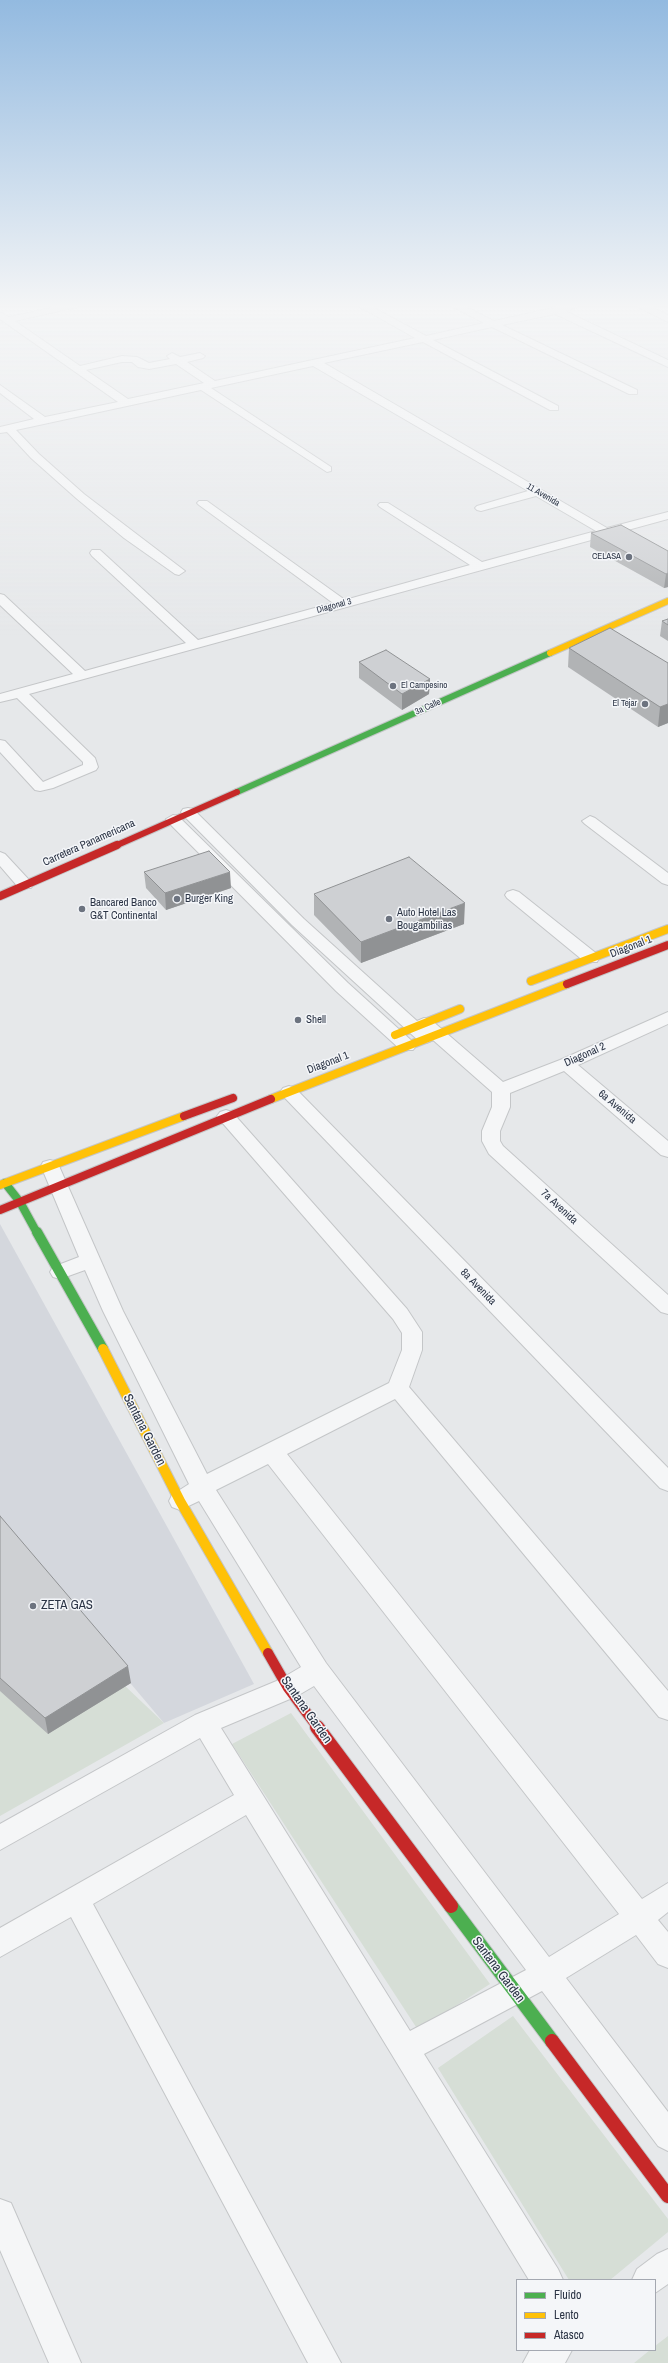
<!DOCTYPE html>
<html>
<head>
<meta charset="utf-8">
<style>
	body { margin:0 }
	#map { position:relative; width:668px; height:2363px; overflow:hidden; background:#e6e8ea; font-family:"Archivo Narrow",sans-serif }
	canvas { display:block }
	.legend { position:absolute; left:516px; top:2279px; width:140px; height:72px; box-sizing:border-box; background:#f4f6f9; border:1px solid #a4a8b1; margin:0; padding:5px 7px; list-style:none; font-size:12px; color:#2b3445 }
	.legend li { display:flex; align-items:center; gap:8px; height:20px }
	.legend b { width:20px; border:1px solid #a4a8b1 }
</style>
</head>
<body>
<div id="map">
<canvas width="668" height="2363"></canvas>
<ul class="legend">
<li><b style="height:5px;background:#4caf50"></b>Fluido</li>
<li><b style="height:5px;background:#ffc107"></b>Lento</li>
<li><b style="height:5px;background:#c62828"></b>Atasco</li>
</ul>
</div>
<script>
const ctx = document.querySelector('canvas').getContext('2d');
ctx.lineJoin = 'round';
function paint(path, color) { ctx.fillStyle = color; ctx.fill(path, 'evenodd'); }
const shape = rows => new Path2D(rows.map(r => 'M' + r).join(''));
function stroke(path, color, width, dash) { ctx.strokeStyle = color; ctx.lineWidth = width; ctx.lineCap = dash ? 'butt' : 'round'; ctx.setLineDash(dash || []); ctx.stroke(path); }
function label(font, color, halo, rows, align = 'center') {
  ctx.font = font + ' "Archivo Narrow",sans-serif'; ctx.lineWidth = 3; ctx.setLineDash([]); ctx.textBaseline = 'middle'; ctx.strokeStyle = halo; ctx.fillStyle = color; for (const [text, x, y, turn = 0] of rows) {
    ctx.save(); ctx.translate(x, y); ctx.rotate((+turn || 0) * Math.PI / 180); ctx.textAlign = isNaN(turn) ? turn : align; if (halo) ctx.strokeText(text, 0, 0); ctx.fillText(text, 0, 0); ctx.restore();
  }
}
const built = shape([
	[0,1224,254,1684,164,1723,0,1529]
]);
const green = shape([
	[102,1664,164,1723,0,1816,0,1683],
	[291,1713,490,1984,418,2030,232,1744],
	[513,2016,668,2219,668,2232,610,2280,569,2280,438,2068],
	[668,2336,668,2363,634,2363,650,2350,655,2350,655,2346]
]);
const street = shape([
	[57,307,77,307,15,321,80,366,122,356,137,357,149,363,170,359,167,356,172,353,180,357,200,353,205,356,203,358,187,362,215,381,415,338,360,307,372,307,426,336,484,323,453,307,466,307,494,321,558,307,577,307,565,311,668,360,668,367,555,314,502,325,637,390,637,394,629,394,492,327,433,340,558,406,558,410,550,410,423,342,324,363,607,528,668,512,668,519,29,694,95,758,98,767,96,770,53,788,40,791,35,790,0,752,0,740,5,741,43,782,83,765,83,762,17,698,0,702,0,694,73,674,0,605,0,594,4,595,85,671,186,643,92,556,90,553,92,550,100,550,198,640,333,603,199,505,197,503,199,501,207,501,345,600,470,565,380,507,378,505,380,503,388,503,482,562,596,531,536,496,481,511,477,510,475,508,477,506,528,491,313,366,211,388,331,467,331,471,327,472,201,390,16,430,39,454,84,494,185,571,179,575,175,574,124,538,76,498,31,458,7,432,0,433,0,427,34,419,0,393,0,385,45,417,118,402,0,319,0,312,9,317,57,307],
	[122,362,132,362,138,367,149,369,176,364,204,383,128,399,86,370,122,362],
	[638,307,651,307,668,315,668,322,638,307],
	[188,808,193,809,304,919,417,1021,424,1018,430,1019,503,1082,560,1060,668,1012,668,1024,578,1065,668,1141,668,1157,661,1155,564,1071,510,1093,510,1107,500,1131,500,1141,503,1146,668,1295,668,1314,661,1312,489,1154,482,1141,482,1131,492,1107,492,1092,433,1040,426,1043,420,1042,292,925,183,815,181,812,183,809,188,808],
	[173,815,178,816,348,983,413,1042,416,1046,413,1050,401,1050,336,991,168,822,166,819,173,815],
	[590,816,595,818,668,873,668,885,662,883,585,824,582,821,590,816],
	[0,852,5,854,31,882,33,885,31,888,19,888,0,866,0,852],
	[513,890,519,892,597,954,599,958,597,962,585,962,507,898,505,895,507,892,513,890],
	[289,1086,295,1088,668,1468,668,1491,660,1488,283,1096,280,1092,283,1088,289,1086],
	[226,1110,232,1112,407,1309,422,1332,422,1350,409,1387,668,1691,668,1720,659,1717,395,1399,287,1454,642,1899,668,1883,668,1912,658,1920,668,1932,668,1968,658,1964,636,1935,566,1978,668,2112,668,2151,658,2146,542,1991,424,2054,558,2269,563,2280,529,2280,246,1815,93,1904,341,2363,308,2363,71,1917,0,1957,0,1928,234,1795,200,1738,0,1850,0,1824,195,1715,279,1680,301,1667,199,1501,180,1510,172,1507,169,1501,172,1495,189,1484,103,1311,85,1270,60,1279,53,1277,50,1272,53,1267,79,1257,41,1166,43,1162,50,1160,57,1162,59,1166,123,1311,207,1474,389,1383,402,1350,402,1333,393,1319,220,1120,217,1116,220,1112,226,1110],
	[268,1464,619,1914,549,1957,326,1663,216,1490,268,1464],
	[314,1686,526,1970,410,2031,221,1728,297,1696,314,1686],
	[0,2199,11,2203,81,2363,49,2363,0,2250,0,2199],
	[668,2249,668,2284,655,2293,655,2280,632,2280,637,2269,657,2254,668,2249],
	[530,2350,572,2350,565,2363,523,2363,530,2350]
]);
const fastFar3 = shape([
	[237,792,550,653]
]);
const fastFar2 = shape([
	[5,1183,20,1202,37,1233]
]);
const fastFar1 = shape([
	[37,1232,103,1349]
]);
const fast = shape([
	[451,1906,552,2041]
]);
const slowFar2 = shape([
	[550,653,668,601]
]);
const slowFar1 = shape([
	[531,981,668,929],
	[395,1035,460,1009],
	[271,1099,567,984],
	[0,1185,184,1116]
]);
const slow = shape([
	[103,1349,180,1501,268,1653]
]);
const jamFar3 = shape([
	[115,846,237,792]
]);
const jamFar2 = shape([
	[0,896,117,845],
	[567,984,668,945],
	[184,1116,233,1098],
	[0,1210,271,1099]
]);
const jamFar1 = shape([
	[268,1653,288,1688,318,1728]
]);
const jam = shape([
	[317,1727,451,1906],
	[552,2041,668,2196]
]);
const wall = shape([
	[591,533,668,551,668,587,664,588,590,547],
	[668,619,668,641,660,636,662,621],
	[569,648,668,663,668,723,658,727,568,667],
	[359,662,430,679,429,694,402,710,359,678],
	[144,872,231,888,166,910,146,888],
	[314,894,464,924,361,963,314,915],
	[0,1516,131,1683,48,1734,0,1691]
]);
const shadedWall = shape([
	[668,573,668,587,664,588,666,574],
	[430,679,429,694,402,710,402,694],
	[668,704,668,723,658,727,660,707],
	[230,872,231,888,166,910,165,893],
	[465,903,464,924,361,963,361,942],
	[128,1666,131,1683,48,1734,45,1718]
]);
const building = shape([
	[621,525,668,551,668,573,666,574,591,533,621,525],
	[668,619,668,625,662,621,668,619],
	[610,628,668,663,668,704,660,707,569,648,610,628],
	[386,650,430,679,402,694,359,662,386,650],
	[209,851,230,872,165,893,144,872,209,851],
	[409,857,465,903,361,942,314,894,409,857],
	[0,1516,128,1666,45,1718,0,1678,0,1516]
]);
const markers = [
	[629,557,4,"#6c737f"],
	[393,686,4,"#6c737f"],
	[645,704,4,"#6c737f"],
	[177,899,4,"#6c737f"],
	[82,909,4,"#6c737f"],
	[389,919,4,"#6c737f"],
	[298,1020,4,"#6c737f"],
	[33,1606,4,"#6c737f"]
];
const farStreetnames = [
	["11 Avenida",543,495,30],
	["Diagonal 3",334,606,-15],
	["3a Calle",428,707,-24]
];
const farPoinames = [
	["CELASA",621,557],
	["El Campesino",401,686,"left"],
	["El Tejar",637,704]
];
const streetNames = [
	["Carretera Panamericana",89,843,-24],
	["Diagonal 1",631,947,-21],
	["Diagonal 2",585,1055,-24],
	["Diagonal 1",328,1063,-21],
	["6a Avenida",617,1107,40],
	["7a Avenida",559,1207,43],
	["8a Avenida",478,1287,46]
];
const poiNames = [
	["Burger King",185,899],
	["Bancared Banco",90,903],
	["G&T Continental",90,916],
	["Auto Hotel Las",397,913],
	["Bougambilias",397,926],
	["Shell",306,1020]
];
const nearStreetnames = [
	["Santana Garden",144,1430,63],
	["Santana Garden",306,1710,55],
	["Santana Garden",498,1970,53]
];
const nearPoinames = [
	["ZETA GAS",41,1606]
];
paint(built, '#d4d7dd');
paint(green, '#d6ded6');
stroke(street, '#c4c6c8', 2);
stroke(fastFar3, '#c4c6c8', 8);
stroke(fastFar2, '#c4c6c8', 10);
stroke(fastFar1, '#c4c6c8', 12);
stroke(fast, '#c4c6c8', 16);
stroke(slowFar2, '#c4c6c8', 8);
stroke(slowFar1, '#c4c6c8', 10);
stroke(slow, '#c4c6c8', 12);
stroke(jamFar3, '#c4c6c8', 8);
stroke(jamFar2, '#c4c6c8', 10);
stroke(jamFar1, '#c4c6c8', 12);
stroke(jam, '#c4c6c8', 16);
paint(street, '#f5f6f7');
stroke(fastFar3, '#4caf50', 6);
stroke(fastFar2, '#4caf50', 8);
stroke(fastFar1, '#4caf50', 10);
stroke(fast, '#4caf50', 14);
stroke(slowFar2, '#ffc107', 6);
stroke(slowFar1, '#ffc107', 8);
stroke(slow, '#ffc107', 10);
stroke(jamFar3, '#c62828', 6);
stroke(jamFar2, '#c62828', 8);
stroke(jamFar1, '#c62828', 10);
stroke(jam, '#c62828', 14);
paint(wall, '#b1b3b5');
paint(shadedWall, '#909294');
paint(building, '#ced0d3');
stroke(building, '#909294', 1);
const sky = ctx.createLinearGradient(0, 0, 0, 638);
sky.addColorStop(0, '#93bae0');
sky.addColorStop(0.48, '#f4f5f6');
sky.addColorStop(1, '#f4f5f600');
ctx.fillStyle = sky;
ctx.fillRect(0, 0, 668, 638);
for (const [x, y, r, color] of markers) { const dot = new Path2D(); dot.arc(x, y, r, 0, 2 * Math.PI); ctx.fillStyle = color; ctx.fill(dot); stroke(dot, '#f4f6f9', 1.5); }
label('9px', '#2b3445', '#f4f6f9', farStreetnames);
label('9px', '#2b3445', '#f4f6f9', farPoinames, 'right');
label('11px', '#2b3445', '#f4f6f9', streetNames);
label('11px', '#2b3445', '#f4f6f9', poiNames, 'left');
label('13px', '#2b3445', '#f4f6f9', nearStreetnames);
label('13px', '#2b3445', '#f4f6f9', nearPoinames, 'left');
</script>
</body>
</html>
